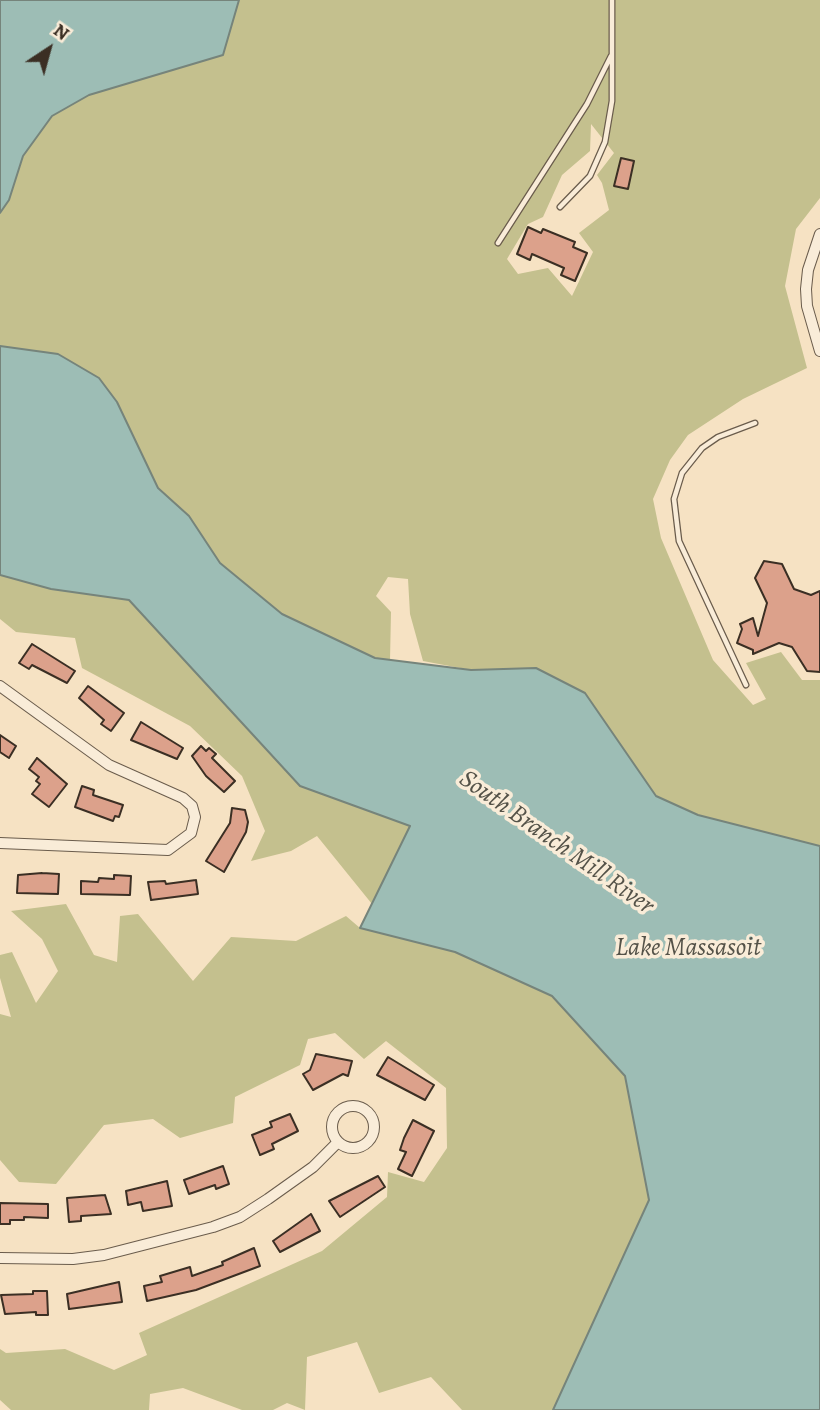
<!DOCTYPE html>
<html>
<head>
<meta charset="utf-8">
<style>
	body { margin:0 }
	#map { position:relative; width:820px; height:1410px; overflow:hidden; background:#f6e2c3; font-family:Alegreya,serif }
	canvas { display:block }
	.north { position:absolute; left:14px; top:14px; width:70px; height:70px; -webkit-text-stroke:5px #f9ecd8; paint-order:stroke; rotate:36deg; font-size:19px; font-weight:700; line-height:28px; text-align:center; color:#3b2f24 }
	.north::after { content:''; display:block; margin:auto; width:24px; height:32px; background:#3b2f24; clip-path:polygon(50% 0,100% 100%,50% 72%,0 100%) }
</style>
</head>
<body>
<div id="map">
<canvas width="820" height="1410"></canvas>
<div class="north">N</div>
</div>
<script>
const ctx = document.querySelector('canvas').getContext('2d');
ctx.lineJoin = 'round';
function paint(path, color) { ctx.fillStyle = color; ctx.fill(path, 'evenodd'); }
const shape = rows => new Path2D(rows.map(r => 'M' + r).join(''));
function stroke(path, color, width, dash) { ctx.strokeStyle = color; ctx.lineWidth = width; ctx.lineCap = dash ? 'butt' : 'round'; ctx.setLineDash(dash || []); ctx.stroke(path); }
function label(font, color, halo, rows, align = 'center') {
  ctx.font = font + ' Alegreya,serif'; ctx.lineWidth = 7; ctx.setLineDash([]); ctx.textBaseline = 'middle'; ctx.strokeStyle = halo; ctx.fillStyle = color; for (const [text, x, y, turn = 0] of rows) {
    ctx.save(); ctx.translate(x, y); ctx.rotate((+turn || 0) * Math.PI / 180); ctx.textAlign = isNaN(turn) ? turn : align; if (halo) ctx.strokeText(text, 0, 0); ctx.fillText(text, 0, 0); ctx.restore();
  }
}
const green = shape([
	[239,0,820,0,820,198,796,229,785,286,807,368,743,399,688,435,670,460,653,499,661,538,713,660,753,705,766,699,746,663,781,652,802,680,820,680,820,846,697,815,656,796,620,748,536,668,471,670,423,661,410,614,408,579,388,577,376,596,391,612,390,660,375,658,282,614,219,563,189,516,158,488,117,402,58,354,0,346,0,213,9,200,23,156,52,116,89,95,223,55],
	[591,124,614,153,597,175,602,183,609,210,579,233,593,252,572,296,548,268,518,274,507,259,528,224,543,217,562,175,590,151],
	[0,575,51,589,129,600,300,786,410,826,372,904,317,836,291,851,251,861,265,831,242,776,190,726,82,668,75,638,16,632,0,619],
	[66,904,94,955,117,962,120,916,138,914,193,981,231,937,296,941,346,916,360,928,455,952,552,996,625,1076,649,1199,553,1410,462,1410,431,1377,379,1393,357,1342,307,1357,305,1410,287,1403,273,1410,242,1410,183,1388,150,1394,149,1410,11,1410,0,1400,0,1349,6,1353,65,1349,114,1370,147,1355,139,1333,322,1251,387,1197,388,1172,424,1182,447,1148,446,1088,386,1041,364,1059,335,1033,308,1039,300,1065,235,1097,233,1123,180,1138,153,1119,104,1125,56,1184,19,1182,0,1160,0,1014,11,1017,0,978,0,955,12,952,36,1003,58,971,42,939,11,911]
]);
const water = shape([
	[0,0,239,0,223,55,89,95,52,116,23,156,9,200,0,213,0,0],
	[0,346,58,354,99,378,117,402,158,488,189,516,220,563,282,614,375,658,471,670,536,668,585,693,656,796,698,815,820,846,820,1410,553,1410,649,1200,625,1076,552,996,455,952,360,928,410,826,300,786,129,600,51,589,0,575,0,346]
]);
const building = shape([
	[621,158,634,161,628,189,614,186,621,158],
	[528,227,541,233,543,229,575,242,573,247,587,253,575,281,561,275,564,268,532,254,530,260,517,254,528,227],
	[764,561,782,564,794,589,811,595,820,591,820,672,807,671,792,647,779,643,753,654,753,650,737,643,742,629,740,624,753,618,758,636,767,603,755,578,764,561],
	[32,644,75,671,67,683,32,665,29,669,19,663,32,644],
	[88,686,124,713,111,731,101,724,104,720,79,698,88,686],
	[141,722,183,748,177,759,131,740,141,722],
	[0,735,16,746,9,758,0,752,0,735],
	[201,746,206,751,209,748,216,754,212,758,235,781,224,792,206,776,192,756,201,746],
	[37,758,67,784,49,807,32,794,40,784,36,781,39,777,29,769,37,758],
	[82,786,94,790,93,795,123,805,119,817,115,816,113,821,75,807,82,786],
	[232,808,245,810,248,822,246,832,224,872,206,861,230,823,232,808],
	[42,873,59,874,58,894,17,893,18,875,42,873],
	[114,875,131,876,130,895,81,894,81,881,98,882,99,878,114,879,114,875],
	[196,880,198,894,151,900,148,882,165,881,166,884,196,880],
	[316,1054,352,1061,348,1076,343,1074,313,1090,303,1074,310,1070,316,1054],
	[388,1057,434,1085,425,1100,377,1075,388,1057],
	[290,1114,298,1131,272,1144,274,1149,260,1155,252,1135,272,1127,270,1122,290,1114],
	[413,1120,434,1131,412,1176,398,1169,406,1152,400,1150,404,1138,413,1120],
	[223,1166,229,1184,216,1189,215,1185,189,1194,184,1180,223,1166],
	[378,1176,385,1187,340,1217,329,1201,378,1176],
	[167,1181,172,1206,143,1211,141,1202,128,1205,126,1191,167,1181],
	[105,1195,111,1214,81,1216,81,1221,69,1222,67,1198,105,1195],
	[0,1203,48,1204,48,1218,24,1217,24,1220,10,1220,10,1224,0,1224,0,1203],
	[311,1214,320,1231,280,1252,273,1241,311,1214],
	[254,1248,260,1266,196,1290,147,1301,144,1286,162,1282,160,1276,190,1267,192,1276,223,1265,222,1262,254,1248],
	[119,1282,122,1302,69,1309,67,1294,119,1282],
	[33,1291,47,1291,48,1315,36,1315,36,1312,5,1314,1,1295,33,1294,33,1291]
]);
const lane = shape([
	[560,207,590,176,605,142,612,101,612,0],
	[498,243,587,104,611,56],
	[746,685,679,541,674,499,682,473,702,448,718,437,755,423]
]);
const street = shape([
	[820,234,808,270,806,289,807,306,820,351],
	[0,686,109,765,183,798,192,806,195,817,191,833,168,850,0,843],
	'332 1127a21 21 0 1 1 42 0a21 21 0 1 1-42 0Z',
	[0,1258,73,1259,104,1255,213,1227,240,1217,268,1199,313,1167,338,1142]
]);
const waterNames = [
	["South Branch Mill River",556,843,35],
	["Lake Massasoit",688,949]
];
paint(green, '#c4c08e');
paint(water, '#9dbdb5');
stroke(water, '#76847b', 2);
paint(building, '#dca18b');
stroke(building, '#3b2f24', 2);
stroke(lane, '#6a5c4c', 7);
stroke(street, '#6a5c4c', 12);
stroke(lane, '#f9ecd8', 4.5);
stroke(street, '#f9ecd8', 10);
label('italic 26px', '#545248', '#f9ecd8', waterNames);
</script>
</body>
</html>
